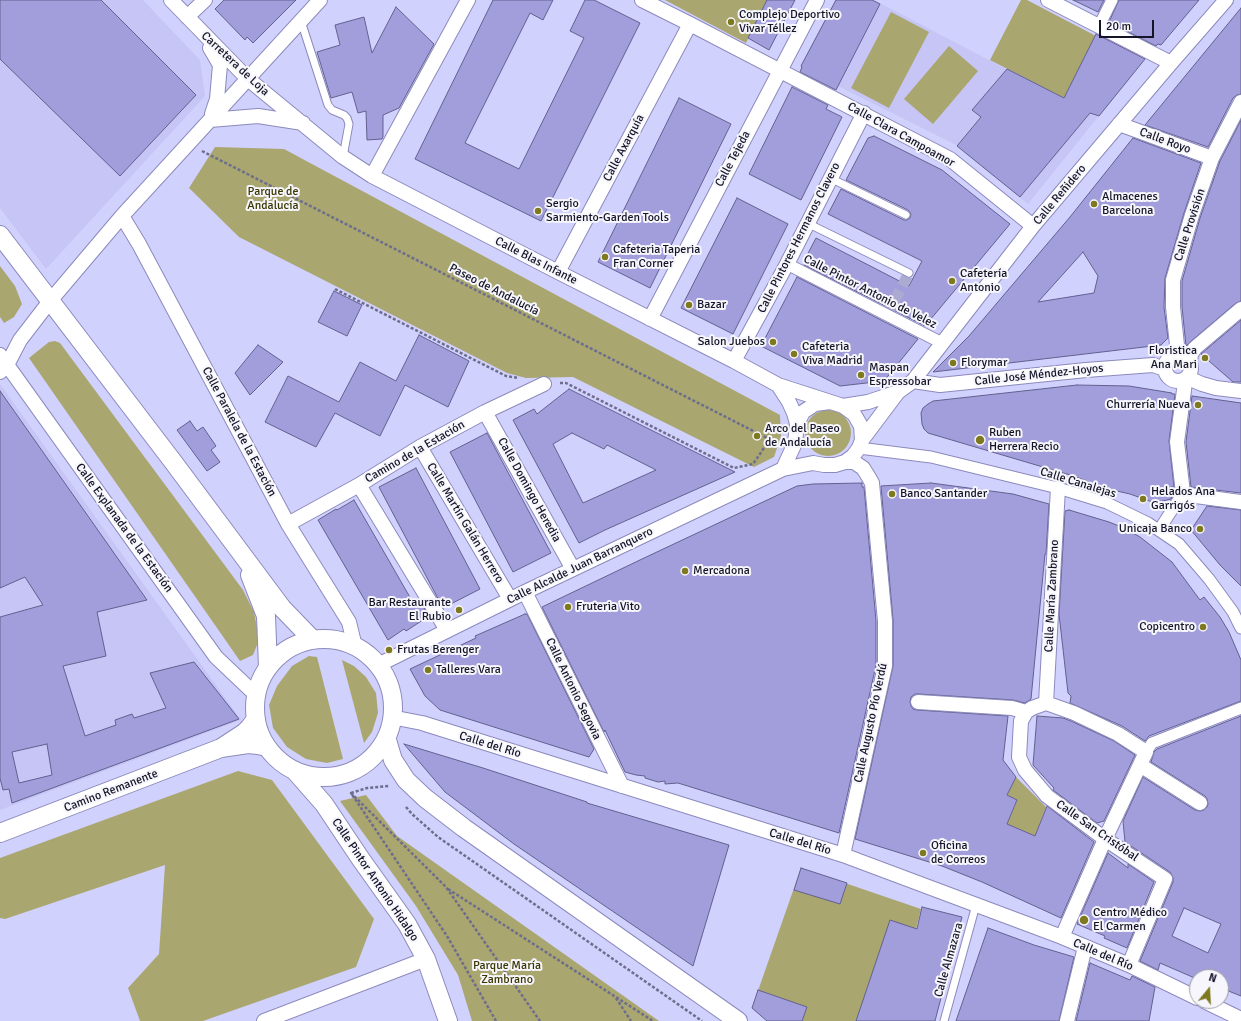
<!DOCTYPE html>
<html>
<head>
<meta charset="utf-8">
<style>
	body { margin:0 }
	#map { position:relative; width:1241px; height:1021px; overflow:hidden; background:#d1d1fd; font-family:Signika,sans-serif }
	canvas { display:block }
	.north { position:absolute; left:1189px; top:969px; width:40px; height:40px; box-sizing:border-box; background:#f6f6fc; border:1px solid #9c9ca7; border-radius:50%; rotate:18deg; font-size:11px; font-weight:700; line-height:16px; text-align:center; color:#151427 }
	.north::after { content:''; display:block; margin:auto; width:14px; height:18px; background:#7e791f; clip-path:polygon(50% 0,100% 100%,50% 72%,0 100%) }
	.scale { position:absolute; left:1099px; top:20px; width:55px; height:18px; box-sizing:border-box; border:2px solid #151427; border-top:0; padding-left:5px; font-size:12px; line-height:14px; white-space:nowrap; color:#151427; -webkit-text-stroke:3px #f6f6fc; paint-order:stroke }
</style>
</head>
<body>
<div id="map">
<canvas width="1241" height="1021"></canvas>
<div class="north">N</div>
<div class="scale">20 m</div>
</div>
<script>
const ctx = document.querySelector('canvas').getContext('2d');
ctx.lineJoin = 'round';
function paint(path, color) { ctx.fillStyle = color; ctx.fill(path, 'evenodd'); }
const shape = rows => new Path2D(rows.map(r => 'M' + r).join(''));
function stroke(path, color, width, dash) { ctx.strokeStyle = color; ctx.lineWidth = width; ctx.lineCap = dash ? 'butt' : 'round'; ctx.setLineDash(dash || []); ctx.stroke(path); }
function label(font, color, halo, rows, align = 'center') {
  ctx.font = font + ' Signika,sans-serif'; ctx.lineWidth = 4; ctx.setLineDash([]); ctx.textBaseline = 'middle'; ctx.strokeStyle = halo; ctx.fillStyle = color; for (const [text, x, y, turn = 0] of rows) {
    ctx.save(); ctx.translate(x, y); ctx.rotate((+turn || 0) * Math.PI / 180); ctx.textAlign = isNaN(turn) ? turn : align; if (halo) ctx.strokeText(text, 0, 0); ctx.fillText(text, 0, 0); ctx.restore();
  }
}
const built = shape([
	[0,0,143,0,200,60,205,96,46,269,0,208],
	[835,0,874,0,1098,117,1028,204,956,145,800,67],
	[0,384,241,720,0,810]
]);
const green = shape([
	[665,0,768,0,746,43],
	[1021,0,1027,0,1096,36,1064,98,990,60],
	[891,12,929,32,889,108,851,88],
	[949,46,978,71,933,124,904,99],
	[215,147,284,149,780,415,781,436,774,457,754,467,573,377,526,378,507,373,239,237,189,188],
	[0,266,15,286,22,304,14,317,4,323,0,317],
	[55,341,60,343,243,590,254,612,257,628,257,645,253,655,240,661,29,358,49,342],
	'805 433a23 23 0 1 1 46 0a23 23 0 1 1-46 0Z',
	[309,656,317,657,343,759,327,763,306,759,287,747,273,728,269,705,277,686,292,666],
	[342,660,354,666,366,677,376,693,378,713,372,732,364,743],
	[238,771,272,780,374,919,356,967,203,1021,140,1021,128,988,159,954,165,865,5,919,0,918,0,858],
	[1016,777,1046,807,1035,836,1007,824,1017,801,1007,795],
	[366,795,397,836,659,1021,472,1021,458,975,416,906,340,801],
	[801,868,921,909,893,1021,767,1021,752,1008]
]);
const building = shape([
	[0,0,101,0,196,95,120,176,0,59,0,0],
	[224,0,296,0,253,43,247,37,245,40,215,9,224,0],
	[493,0,553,0,543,20,530,13,465,143,519,169,584,38,570,31,585,0,594,0,640,23,541,221,415,159,493,0],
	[767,0,795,0,769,50,748,38,767,0],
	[836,0,872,0,880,4,836,90,800,72,802,67,801,66,836,0],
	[1073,0,1104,0,1098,12,1073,0],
	[1119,0,1199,0,1161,45,1158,44,1156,46,1109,22,1119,0],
	[396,7,434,44,399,108,383,115,383,137,382,139,367,140,366,111,358,113,352,92,331,98,317,52,340,45,335,25,364,17,372,53,396,7],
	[1241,8,1241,94,1237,95,1233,98,1208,147,1145,125,1241,8],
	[1096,34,1145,59,1099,116,1090,113,1020,197,957,146,981,117,972,110,1007,69,1064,98,1096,34],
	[792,87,828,105,826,109,842,117,801,200,749,174,792,87],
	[679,98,731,124,650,288,598,262,679,98],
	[1241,120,1241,301,1236,303,1190,342,1186,346,1182,307,1182,281,1200,218,1220,161,1241,120],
	[874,136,942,170,1010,224,925,326,804,265,805,262,804,261,816,238,909,286,922,261,828,214,841,189,904,220,907,220,910,218,911,214,908,210,846,180,868,138,874,136],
	[1133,138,1201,163,1184,213,1165,278,1164,307,1168,338,1161,345,933,372,969,336,1070,217,1133,138],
	[1083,252,1098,276,1094,293,1038,302,1083,252],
	[737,198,788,224,733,334,681,308,737,198],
	[797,277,918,339,884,381,840,386,761,346,797,277],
	[334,291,362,305,347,336,318,322,334,291],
	[1241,320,1241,382,1233,382,1201,354,1241,320],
	[419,335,469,361,448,407,405,385,380,436,335,413,316,447,265,422,288,376,339,402,360,362,396,381,419,335],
	[258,345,283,362,250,395,235,373,258,345],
	[1077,385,1129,386,1172,393,1172,394,1175,394,1169,441,1174,487,1171,487,1172,496,1171,499,1155,503,1130,494,1086,484,1087,481,1070,475,928,433,924,429,922,424,921,413,923,408,928,404,933,401,1077,385],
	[569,389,735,472,605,530,579,543,513,420,534,409,537,414,569,389],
	[572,433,604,449,607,445,656,470,583,503,553,444,572,433],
	[0,391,147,600,97,612,106,656,63,666,85,736,116,725,115,720,132,714,134,718,166,708,150,673,194,662,239,719,12,803,9,789,3,790,0,778,0,617,43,605,25,577,0,588,0,391],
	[47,744,52,775,19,783,12,752,47,744],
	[1192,396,1241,403,1241,493,1191,487,1186,442,1192,396],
	[190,421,197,431,203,427,216,446,211,450,220,462,207,471,177,430,190,421],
	[487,433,551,553,513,572,450,452,487,433],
	[416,468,480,589,443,608,379,487,416,468],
	[862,483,862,487,864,487,876,621,876,665,839,833,678,783,665,784,665,781,658,782,645,778,645,776,636,775,625,772,605,730,604,732,542,607,642,559,797,486,813,484,862,483],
	[931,483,1013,494,1049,504,1046,554,1045,554,1031,699,1025,703,1013,700,919,694,915,694,911,697,910,702,911,706,913,709,917,710,1008,716,1003,760,1016,777,1007,795,1017,800,1007,824,1035,836,1047,806,1094,842,1061,918,982,882,942,866,855,839,893,666,893,620,881,486,931,483],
	[354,500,415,606,421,603,429,616,406,631,404,629,388,640,318,520,336,509,337,510,354,500],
	[1207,506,1241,510,1241,586,1220,565,1191,530,1207,506],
	[1069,510,1109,522,1124,528,1140,537,1172,562,1200,600,1204,597,1220,617,1229,632,1241,660,1241,701,1149,736,1145,741,1122,726,1070,703,1071,696,1068,693,1059,614,1065,511,1069,510],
	[525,614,527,614,594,749,589,757,440,710,425,696,410,669,476,638,475,636,525,614],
	[1037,716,1063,718,1071,721,1114,741,1135,755,1104,821,1097,823,1053,790,1054,788,1033,765,1037,716],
	[1241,716,1241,996,1221,988,1221,977,1197,977,1197,979,1160,963,1158,970,1140,961,1173,882,1173,878,1170,872,1125,842,1123,821,1143,777,1195,810,1200,811,1204,810,1207,807,1208,804,1207,799,1205,796,1151,762,1154,752,1157,749,1241,716],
	[1184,908,1221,924,1208,953,1172,936,1184,908],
	[404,744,483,768,587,802,587,803,729,845,693,966,514,844,445,792,404,744],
	[1108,853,1128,868,1128,864,1154,882,1127,948,1104,938,1105,936,1077,924,1108,853],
	[801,868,847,883,840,904,794,890,801,868],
	[922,907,962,917,935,1021,856,1021,890,920,917,929,922,907],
	[988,928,1034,945,1074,957,1059,1021,956,1021,988,928],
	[1090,963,1130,980,1132,976,1155,987,1149,1021,1076,1021,1090,963],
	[758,990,807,1007,802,1021,767,1021,752,1008,758,990]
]);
const pedestrianTunnel = shape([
	[887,315,909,273]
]);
const path = shape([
	[202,151,777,443],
	[335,289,506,376,518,378],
	[560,383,566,383,734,468,753,464,762,451,769,439],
	[351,793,367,788,389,786],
	[406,807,412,814,438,837,702,1021],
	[448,889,653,1021],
	[616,998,631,1021],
	[496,1021,447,936,351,793,446,887,540,1021]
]);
const service = shape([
	[301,21,328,105,332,110,344,115,347,118,349,124,343,157],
	[830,178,906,215],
	[807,223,909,273],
	[944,1021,976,905]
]);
const pedestrian = shape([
	[1099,26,1112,0],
	[787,264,942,343],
	[859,448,931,457,1058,488,1107,503,1148,523,1179,544,1209,579,1233,612,1241,628],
	[1159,530,1183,493],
	[1146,752,1152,743,1241,708]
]);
const minor = shape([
	[171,0,248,79,343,157,372,176,558,272,734,361,778,385,843,406,854,414,861,426,862,440,859,448,853,456,845,462,835,465,824,465,813,463,783,469,525,592,378,665],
	[642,0,690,24,950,159,1033,226],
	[1048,0,1171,63],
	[187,17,205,0],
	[210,48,220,65,217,99,212,114],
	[210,120,258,116,303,123],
	[1119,124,1212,158],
	[372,176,468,0],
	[122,216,139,244,288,524,349,622,355,647],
	[558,272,690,24],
	[650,319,817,0],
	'1165 368a13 13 0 1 1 26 0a13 13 0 1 1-26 0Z',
	[0,355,216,657,256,695],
	[1178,355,1173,307,1173,280,1192,215,1212,158,1241,102],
	[734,361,787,264,864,113],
	[1190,361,1191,354,1195,348,1241,309],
	[0,372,7,365,20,340,50,301,122,216,320,0],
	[1188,378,1202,384,1216,388,1241,391],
	[913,381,940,385,1086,370,1153,365,1165,369],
	[1185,381,1184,390,1177,442,1183,493,1188,495,1241,502],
	[778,385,789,402,794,413,797,424],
	[843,406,868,402,898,392],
	[485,412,573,569],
	[862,440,898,392,913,381,1033,226,1171,63,1226,0],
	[420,447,510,599],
	[783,469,795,443,797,424,803,412,815,404,830,402],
	[359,485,447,630],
	[288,524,359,485,420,447,485,412,544,384],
	[525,592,622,786],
	[918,702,1012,708,1026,712],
	[1046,703,1032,708,1026,712,1021,721,1019,757,1025,770,1047,796,1105,839,1165,879,1129,965],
	[1046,703,1074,713,1118,734,1146,752,1105,839,1062,937],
	[1046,703,1058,488],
	[391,717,422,723,843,855,1062,937,1129,965,1197,998],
	[1140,765,1200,803],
	[843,855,885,666,885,621,872,483,868,476,863,468,854,462,845,462],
	[1204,1001,1241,1019],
	[264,1021,426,959],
	[1067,1021,1085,947]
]);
const tertiary = shape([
	[0,235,174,463,282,608,313,640],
	[250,575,266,616,268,667],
	'255 708a69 69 0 1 1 138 0a69 69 0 1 1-138 0Z',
	[256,719,250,727,244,733,221,748,248,744,258,745,267,747],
	[387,740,393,760,406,780,425,798,464,828,738,1021],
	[295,771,324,804,360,858,407,924,426,959,448,1021],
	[0,833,221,748]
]);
const markers = [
	[731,22,4,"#7e791f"],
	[1094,204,4,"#7e791f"],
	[538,211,4,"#7e791f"],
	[605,257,4,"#7e791f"],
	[952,281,4,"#7e791f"],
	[689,305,4,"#7e791f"],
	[773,342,4,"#7e791f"],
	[794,354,4,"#7e791f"],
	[1205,358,4,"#7e791f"],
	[953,363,4,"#7e791f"],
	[861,375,4,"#7e791f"],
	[1198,405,4,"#7e791f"],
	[757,436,4,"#7e791f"],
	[980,440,5,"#7e791f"],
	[892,494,4,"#7e791f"],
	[1143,499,4,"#7e791f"],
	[1200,529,4,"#7e791f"],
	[685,571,4,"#7e791f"],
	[568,607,4,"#7e791f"],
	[459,610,4,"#7e791f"],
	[1203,627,4,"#7e791f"],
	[389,650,4,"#7e791f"],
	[428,670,4,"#7e791f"],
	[923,853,4,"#7e791f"],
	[1084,920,5,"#7e791f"]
];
const poiNames = [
	["Complejo Deportivo",739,15],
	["Vivar Téllez",739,29],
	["Almacenes",1102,197],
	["Barcelona",1102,211],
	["Sergio",546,204],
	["Sarmiento-Garden Tools",546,218],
	["Cafeteria Taperia",613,250],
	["Fran Corner",613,264],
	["Cafetería",960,274],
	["Antonio",960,288],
	["Bazar",697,305],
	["Salon Juebos",765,342,"right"],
	["Cafeteria",802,347],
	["Viva Madrid",802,361],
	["Floristica",1197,351,"right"],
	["Ana Mari",1197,365,"right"],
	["Florymar",961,363],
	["Maspan",869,368],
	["Espressobar",869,382],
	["Churrería Nueva",1190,405,"right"],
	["Arco del Paseo",765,429],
	["de Andalucía",765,443],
	["Ruben",989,433],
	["Herrera Recio",989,447],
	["Helados Ana",1151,492],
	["Garrigós",1151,506],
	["Banco Santander",900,494],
	["Unicaja Banco",1192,529,"right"],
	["Mercadona",693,571],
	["Bar Restaurante",451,603,"right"],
	["El Rubio",451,617,"right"],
	["Fruteria Vito",576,607],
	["Copicentro",1195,627,"right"],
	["Frutas Berenger",397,650],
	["Talleres Vara",436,670],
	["Oficina",931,846],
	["de Correos",931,860],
	["Centro Médico",1093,913],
	["El Carmen",1093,927]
];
const streetNames = [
	["Carretera de Loja",235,64,43],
	["Calle Clara Campoamor",901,135,29],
	["Calle Royo",1165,141,20],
	["Calle Axarquía",624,148,-62],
	["Calle Tejeda",733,159,-62],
	["Calle Reñidero",1060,195,-50],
	["Calle Provisión",1190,225,-72],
	["Calle Pintores Hermanos Clavero",799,238,-63],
	["Calle Blas Infante",536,261,27],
	["Paseo de Andalucía",494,290,27],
	["Calle Pintor Antonio de Velez",870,292,27],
	["Calle José Méndez-Hoyos",1039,375,-6],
	["Calle Paralela de la Estación",239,432,62],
	["Camino de la Estación",415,452,-30],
	["Calle Canalejas",1078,483,17],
	["Calle Domingo Heredia",529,490,61],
	["Calle Martín Galán Herrero",465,523,59],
	["Calle Explanada de la Estación",124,528,54],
	["Calle Alcalde Juan Barranquero",580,566,-26],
	["Calle María Zambrano",1052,596,-87],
	["Calle Antonio Segovia",573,689,64],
	["Calle Augusto Pío Verdú",871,723,-78],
	["Calle del Río",490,745,17],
	["Camino Remanente",111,791,-21],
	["Calle San Cristóbal",1097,831,35],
	["Calle del Río",800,842,17],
	["Calle Pintor Antonio Hidalgo",375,880,56],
	["Calle del Río",1103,955,23],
	["Calle Almazara",949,960,-74]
];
const parkNames = [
	["Parque de",273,192],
	["Andalucía",273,206],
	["Parque María",507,966],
	["Zambrano",507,980]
];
paint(built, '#c6c5f6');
paint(green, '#a9a670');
paint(building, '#a19edb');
stroke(building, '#636090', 1);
stroke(pedestrianTunnel, '#ababd2', 11, [11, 5.5]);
stroke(service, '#8c8abd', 9);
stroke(pedestrian, '#8c8abd', 13);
stroke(minor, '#8c8abd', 16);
stroke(tertiary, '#8c8abd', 20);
stroke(path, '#6e6d8c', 2.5, [3, 2]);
stroke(service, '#fff', 7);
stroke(pedestrian, '#fff', 11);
stroke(minor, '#fff', 14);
stroke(tertiary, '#fff', 18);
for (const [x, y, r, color] of markers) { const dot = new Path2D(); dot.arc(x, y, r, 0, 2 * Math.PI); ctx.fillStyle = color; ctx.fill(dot); stroke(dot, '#f6f6fc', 1.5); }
label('12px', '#151427', '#f6f6fc', poiNames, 'left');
label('12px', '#151427', '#f6f6fc', streetNames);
label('12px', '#393600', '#f6f6fc', parkNames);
</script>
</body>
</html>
